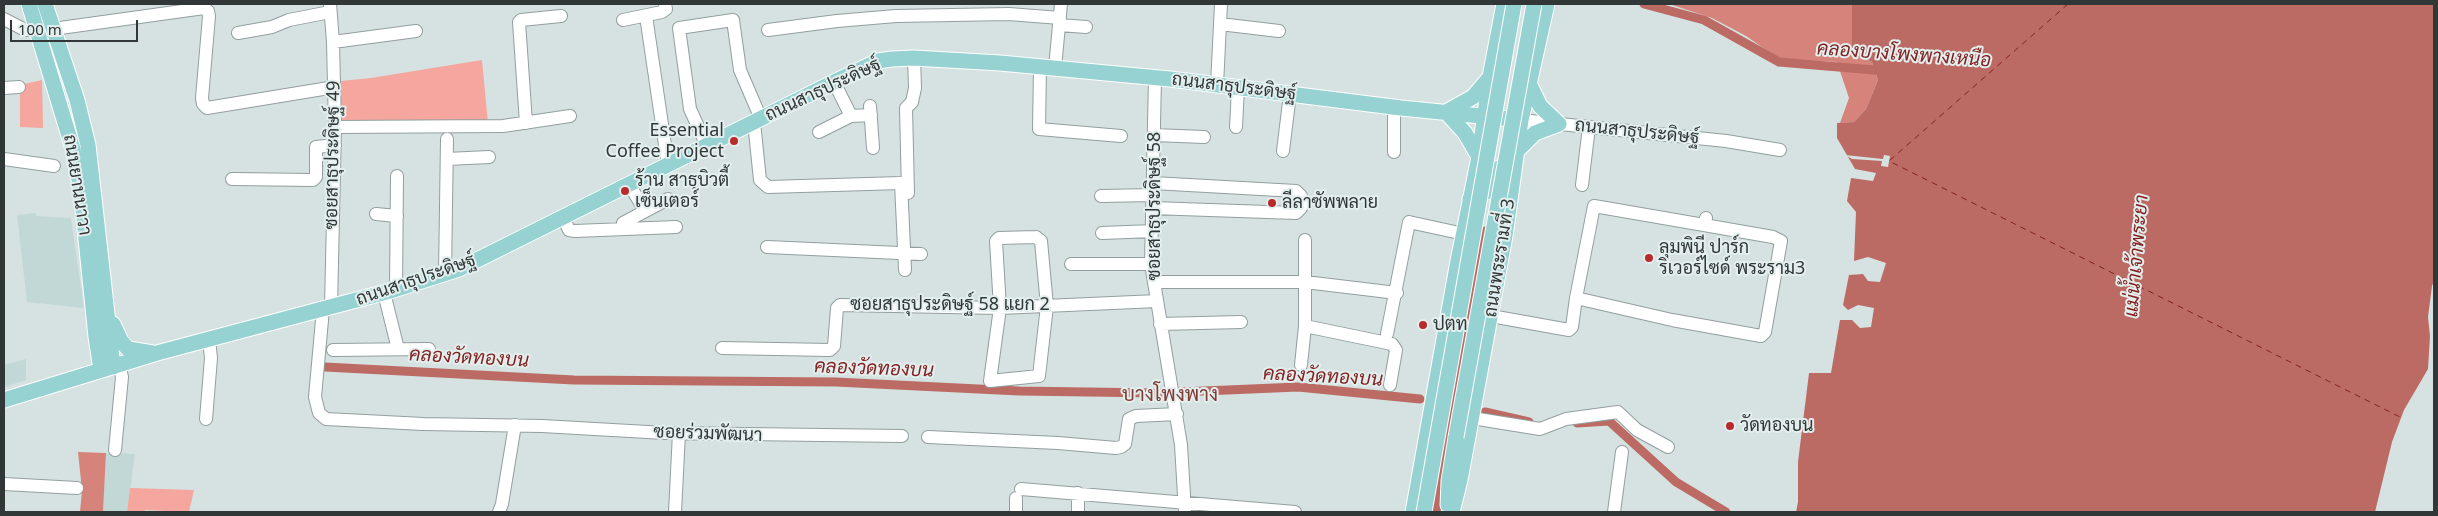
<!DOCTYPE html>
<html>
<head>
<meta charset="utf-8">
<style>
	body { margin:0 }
	#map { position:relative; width:2438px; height:516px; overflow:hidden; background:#d5e2e1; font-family:"Noto Sans",sans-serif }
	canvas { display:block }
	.frame { position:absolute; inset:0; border:5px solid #313636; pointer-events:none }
	.scale { position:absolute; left:10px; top:20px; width:128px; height:22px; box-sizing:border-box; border:2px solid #313636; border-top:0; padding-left:6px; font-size:15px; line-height:18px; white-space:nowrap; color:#313636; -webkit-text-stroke:4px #e3efee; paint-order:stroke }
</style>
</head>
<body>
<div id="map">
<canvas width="2438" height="516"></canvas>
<div class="frame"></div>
<div class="scale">100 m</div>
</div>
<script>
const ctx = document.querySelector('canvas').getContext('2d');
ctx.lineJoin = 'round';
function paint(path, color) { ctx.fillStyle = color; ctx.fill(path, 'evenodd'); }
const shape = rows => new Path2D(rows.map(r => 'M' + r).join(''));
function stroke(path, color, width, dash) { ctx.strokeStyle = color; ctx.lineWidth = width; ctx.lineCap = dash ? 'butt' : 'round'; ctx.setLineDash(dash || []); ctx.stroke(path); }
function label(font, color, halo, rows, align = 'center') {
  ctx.font = font + ' "Noto Sans",Sarabun,sans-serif'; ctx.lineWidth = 4; ctx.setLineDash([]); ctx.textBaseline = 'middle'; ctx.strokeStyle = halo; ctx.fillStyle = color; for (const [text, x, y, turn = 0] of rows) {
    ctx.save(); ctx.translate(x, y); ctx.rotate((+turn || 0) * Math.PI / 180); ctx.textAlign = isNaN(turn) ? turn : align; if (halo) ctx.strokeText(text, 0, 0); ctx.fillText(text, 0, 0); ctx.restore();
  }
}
const built = shape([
	[36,213,36,216,71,218,84,308,27,302,17,215],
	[26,359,26,380,4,387,4,365],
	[106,453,135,454,127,512,103,512]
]);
const green = shape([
	[482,60,488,123,340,124,341,81,371,78],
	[42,80,43,128,20,127,20,85],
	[130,488,194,490,189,512,145,510,144,512,127,512]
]);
const forest = shape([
	[1669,4,1852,4,1852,57,1862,57,1872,62,1878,80,1866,109,1854,122,1840,123,1849,98,1837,62,1779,59,1746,36,1712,18],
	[78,452,106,453,103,512,80,512,82,490]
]);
const water = shape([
	[1852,4,2434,4,2434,281,2432,286,2428,317,2430,336,2428,369,2404,410,2392,442,2375,512,1796,512,1798,502,1798,462,1809,373,1831,373,1840,320,1852,320,1860,328,1871,327,1874,308,1858,305,1848,310,1843,305,1849,275,1863,274,1868,281,1880,282,1886,263,1868,257,1854,261,1856,212,1847,201,1851,178,1873,181,1876,173,1855,169,1837,138,1837,123,1854,122,1866,109,1878,80,1872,62,1862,57,1852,57]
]);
const pier = shape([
	[1845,155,1883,159,1884,155,1890,156,1888,167,1881,166,1882,161,1852,159]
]);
const canal = shape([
	[1644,4,1704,20,1779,62,1886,71],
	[325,367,574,380,836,382,1019,391,1157,393,1298,387,1420,399],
	[1485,412,1529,422],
	[1577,423,1609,421,1676,482,1726,512],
	[1436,512,1485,231]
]);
const ferry = shape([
	[2068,4,1889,161,2402,418]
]);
const minor = shape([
	[330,4,333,42,335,127,331,307],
	[646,16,668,165],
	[4,19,25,30,36,30],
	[623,20,662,12,666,9,665,4],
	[1220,24,1279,31],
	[1059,25,1086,27],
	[53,29,204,8,208,11,209,16,202,98,203,104,207,108,335,87],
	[768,30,837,21,896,16,1009,14,1060,18],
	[238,33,272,27,289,20,330,12],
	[333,42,416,31],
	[1040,67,1039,129,1121,136],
	[1055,68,1061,4],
	[1155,78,1151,264,1181,445,1185,512],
	[834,82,851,116],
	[1217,85,1221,4],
	[4,88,19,87],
	[870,106,873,148],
	[1394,107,1394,152],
	[1521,120,1726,141,1780,150],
	[754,122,760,180,768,187,901,183,905,270],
	[526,123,519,22,521,20,561,16],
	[335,127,503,126,570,116],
	[1236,127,1238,88],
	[819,132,851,116,871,115],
	[1154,135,1204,137],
	[707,146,690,109,679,28,733,20,740,70,761,119],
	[1283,151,1290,94],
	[4,159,54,166],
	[447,159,489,157],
	[232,179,313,180,316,177,316,147,335,145],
	[629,184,645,211],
	[1582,185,1589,127],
	[908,193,906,108,912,102,915,88,914,58],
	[1101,196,1153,195],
	[1152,208,1296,213,1301,208,1301,196,1296,191,1153,183],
	[376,214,397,216],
	[563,217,569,230,575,231,676,227],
	[623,223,668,199],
	[1102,233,1153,231],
	[1036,237,1041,241,1047,306,1039,376,990,381,1000,308,996,241,999,238,1036,237],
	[767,247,921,254],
	[1071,264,1151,264],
	[445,274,447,139],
	[1154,282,1305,282,1397,293],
	[396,289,397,176],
	[384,293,398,349],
	[1576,298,1594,206,1704,225],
	[323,309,315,397,319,413,326,419,423,424,542,426,665,433,902,436],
	[1491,316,1569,330,1572,327,1576,298,1672,320,1761,336,1765,332,1781,241,1773,237,1704,225,1706,218],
	[1160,324,1241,322],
	[1305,326,1392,344,1396,350,1390,385],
	[1387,334,1409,222,1464,234],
	[722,348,830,350,834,346,837,308,840,305,1000,308,1157,301],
	[333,350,429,349],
	[1301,365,1305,326,1305,240],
	[1472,418,1540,429,1566,419,1618,412,1637,430,1668,447],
	[206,419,211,358,209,340],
	[928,437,1058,443,1116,448,1121,447,1125,444,1129,419,1136,416,1177,414],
	[115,450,122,377,119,365],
	[4,484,77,488],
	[1021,489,1295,512],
	[1078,493,1078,512],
	[499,512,502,504,515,425],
	[675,512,679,433],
	[1016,512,1016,498],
	[1614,512,1622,452]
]);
const major = shape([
	[29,4,73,149,81,190,96,337,101,370],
	[45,4,77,100,88,145,113,367],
	[1446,112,1473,97,1490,77],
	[1446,112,1465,133,1479,157],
	[1517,151,1535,133,1559,124,1540,106,1529,83],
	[1470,199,1491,190,1495,185,1499,168],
	[113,324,121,341,128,349,153,353],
	[4,400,157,353,390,291,459,269,834,82,878,61,892,59,914,58,1000,63,1170,79,1401,108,1521,120],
	[1448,505,1449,481,1456,437],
	[1413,512,1458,261,1479,157,1490,77,1504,4],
	[1452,512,1460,480,1505,236,1521,120,1547,4]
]);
const majorBridge = shape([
	[1456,437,1534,4],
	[1424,512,1514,4]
]);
const markers = [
	[734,141,5,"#b92a2b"],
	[625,191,5,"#b92a2b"],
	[1272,203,5,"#b92a2b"],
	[1649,258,5,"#b92a2b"],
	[1423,325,5,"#b92a2b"],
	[1730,426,5,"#b92a2b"]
];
const streetNames = [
	["ถนนสาธุประดิษฐ์",1234,87,7],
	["ถนนสาธุประดิษฐ์",823,90,-25],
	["ถนนสาธุประดิษฐ์",1637,132,6],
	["ซอยสาธุประดิษฐ์ 49",333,155,-89],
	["ถนนยานนาวา",77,185,81],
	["ซอยสาธุประดิษฐ์ 58",1155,206,-90],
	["ถนนพระรามที่ 3",1500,258,-81],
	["ถนนสาธุประดิษฐ์",416,280,-19],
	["ซอยสาธุประดิษฐ์ 58 แยก 2",950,305],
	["ซอยร่วมพัฒนา",708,434,2]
];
const poiNames = [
	["Essential",724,131,"right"],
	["Coffee Project",724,152,"right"],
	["ร้าน สาธุบิวตี้",635,181],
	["เซ็นเตอร์",635,202],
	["ลีลาซัพพลาย",1282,203],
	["ลุมพินี ปาร์ก",1659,248],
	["ริเวอร์ไซด์ พระราม3",1659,269],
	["ปตท",1433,325],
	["วัดทองบน",1740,426]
];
const waterNames = [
	["คลองบางโพงพางเหนือ",1904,55,4],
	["แม่น้ำเจ้าพระยา",2137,256,-85],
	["คลองวัดทองบน",469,358,3],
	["คลองวัดทองบน",874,369,2],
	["คลองวัดทองบน",1323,377,3]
];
const quarterNames = [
	["บางโพงพาง",1170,395]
];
paint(built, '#c2d8d7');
paint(green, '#f5a69e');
paint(forest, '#d6837b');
paint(water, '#bc6b64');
paint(pier, '#d5e2e1');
stroke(canal, '#bc6b64', 9);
stroke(ferry, '#842120', 1, [6, 5]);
stroke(minor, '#939f9f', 14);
stroke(major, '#fff', 17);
stroke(minor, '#fff', 12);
stroke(major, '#97d2d2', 15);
stroke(majorBridge, '#fff', 17, []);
stroke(majorBridge, '#97d2d2', 15);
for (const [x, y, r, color] of markers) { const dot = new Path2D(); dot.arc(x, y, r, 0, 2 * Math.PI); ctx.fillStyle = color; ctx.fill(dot); stroke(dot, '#e3efee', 2); }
label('18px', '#313636', '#e3efee', streetNames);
label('18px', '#313636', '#e3efee', poiNames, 'left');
label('italic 19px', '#842120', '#e3efee', waterNames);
label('20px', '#833b36', '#e3efee', quarterNames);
</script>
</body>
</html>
